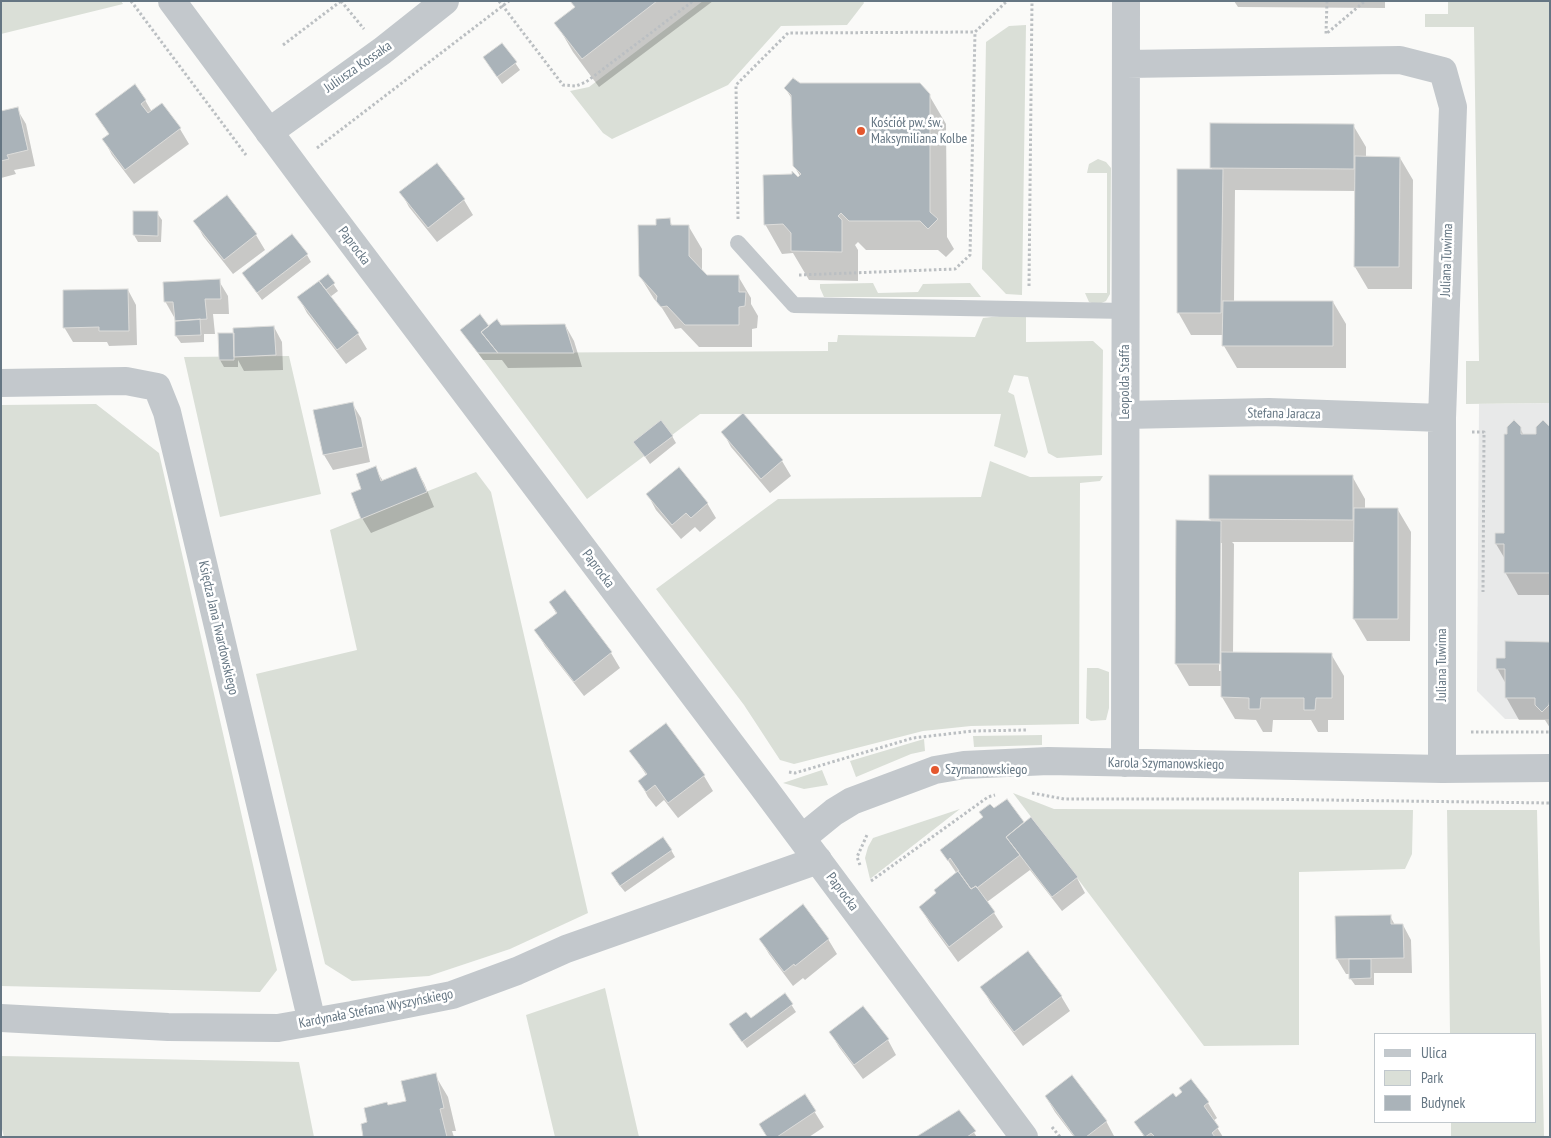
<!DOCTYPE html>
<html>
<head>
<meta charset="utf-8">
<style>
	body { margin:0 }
	#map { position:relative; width:1551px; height:1138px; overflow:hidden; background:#fafaf8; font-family:"PT Sans Narrow",sans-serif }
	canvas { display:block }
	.frame { position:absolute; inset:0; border:2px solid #657683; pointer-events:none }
	.legend { position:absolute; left:1374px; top:1033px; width:162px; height:90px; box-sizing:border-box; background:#fff; border:1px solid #c1c8cd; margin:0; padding:6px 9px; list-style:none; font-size:15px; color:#657683 }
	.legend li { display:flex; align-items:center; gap:10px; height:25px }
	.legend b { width:25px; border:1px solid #c1c8cd }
</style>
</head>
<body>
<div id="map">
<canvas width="1551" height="1138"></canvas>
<div class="frame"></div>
<ul class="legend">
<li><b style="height:6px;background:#c3c8cc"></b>Ulica</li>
<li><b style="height:14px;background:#dadfd7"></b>Park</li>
<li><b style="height:14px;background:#aab3b9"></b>Budynek</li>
</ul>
</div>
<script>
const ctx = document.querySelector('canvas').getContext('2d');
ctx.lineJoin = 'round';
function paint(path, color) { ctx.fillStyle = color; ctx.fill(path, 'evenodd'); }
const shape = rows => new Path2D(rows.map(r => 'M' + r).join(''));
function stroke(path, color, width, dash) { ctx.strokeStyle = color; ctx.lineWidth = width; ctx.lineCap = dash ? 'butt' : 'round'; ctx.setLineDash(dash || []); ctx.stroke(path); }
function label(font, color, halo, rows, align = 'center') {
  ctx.font = font + ' "PT Sans Narrow",sans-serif'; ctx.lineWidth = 5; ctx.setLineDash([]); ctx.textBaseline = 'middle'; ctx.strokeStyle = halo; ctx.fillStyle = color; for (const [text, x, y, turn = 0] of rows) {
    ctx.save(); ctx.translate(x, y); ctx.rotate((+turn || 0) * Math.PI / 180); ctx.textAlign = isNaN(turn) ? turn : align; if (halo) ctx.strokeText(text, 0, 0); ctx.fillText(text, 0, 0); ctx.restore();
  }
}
const built = shape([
	[1550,403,1550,719,1505,719,1477,691,1479,404]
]);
const green = shape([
	[1,1,121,1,123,4,1,34],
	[703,1,863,1,864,3,847,25,781,26,728,85,612,139,603,133,570,91,589,87],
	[1448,1,1550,1,1550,403,1466,404,1466,361,1479,361,1474,27,1425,27,1425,14,1448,14],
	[1026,25,1022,295,1006,294,982,269,986,42,1009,26],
	[1098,159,1106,162,1111,168,1110,294,1106,301,1097,305,1089,302,1085,293,1107,293,1107,173,1087,173,1089,164],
	[873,283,878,293,918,292,923,284,970,283,981,297,824,297,820,288,820,284],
	[1017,314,1026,314,1026,342,1093,341,1103,350,1102,455,1057,458,1048,453,1028,377,1014,375,1008,392,1014,395,1028,452,1025,458,994,446,1001,414,700,414,587,499,478,353,828,351,828,342,837,342,838,335,975,337,983,318],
	[289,356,321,494,220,517,184,357],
	[96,404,159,453,277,970,260,992,1,986,1,405],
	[990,461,1030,477,1103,476,1100,481,1080,483,1079,724,971,726,923,731,794,764,780,760,744,705,656,589,778,499,981,497],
	[476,472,491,492,588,913,510,949,429,976,352,981,325,964,256,674,357,650,330,530],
	[1087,668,1098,668,1109,672,1109,708,1106,720,1091,721,1086,718],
	[1042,735,1042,745,974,747,973,736],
	[924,739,925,751,911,754,856,777,850,761],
	[822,770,828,785,804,789,783,783],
	[1013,793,1054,809,1413,810,1412,854,1405,869,1299,872,1299,1045,1204,1046],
	[960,809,870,879,865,858,868,847,873,838],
	[1447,810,1537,810,1544,1137,1451,1137,1451,1122,1535,1122,1535,1034,1450,1034],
	[605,988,639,1137,555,1137,526,1015],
	[1,1056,299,1062,314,1137,4,1137,1,1125]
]);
const shadow = shape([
	[571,1,713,1,599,87,573,52,556,23,575,8],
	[1234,1,1385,1,1385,8,1238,7],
	[502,44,520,70,502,84,484,58],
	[799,84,929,95,946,124,947,237,954,249,946,257,938,250,866,250,858,242,855,245,858,250,858,281,809,280,793,253,782,254,765,224,800,176,794,166,792,99,785,88],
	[145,100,152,112,162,104,180,129,189,144,134,184,112,155,104,140,110,135,96,114],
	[17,109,26,124,35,166,14,170,16,174,1,178,1,112],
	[1353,125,1366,147,1366,158,1400,158,1413,180,1412,289,1368,289,1355,267,1356,191,1235,190,1234,302,1333,302,1346,324,1346,368,1237,368,1224,346,1224,335,1191,335,1178,312,1213,170,1211,167],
	[437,165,464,200,473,215,437,242,409,207,401,192],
	[227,197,256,235,265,250,233,274,203,236,195,221],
	[157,213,162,220,161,242,138,242,134,235],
	[669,220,673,227,689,227,702,249,702,271,707,276,738,276,751,298,751,304,758,316,757,328,752,329,752,347,699,347,681,328,675,329,662,308,654,299,640,276,657,226],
	[307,255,311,262,262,300,243,274],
	[328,276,338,291,330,297,358,334,367,349,346,364,307,313,299,298],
	[219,281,228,296,229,314,213,314,215,334,204,334,204,342,181,343,176,336,176,317,174,317,165,301],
	[128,290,136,305,137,345,109,346,107,342,73,342,64,327],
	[565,325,574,341,582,367,508,368,502,360,483,360,466,337,489,327],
	[274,327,282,342,283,370,244,371,238,360,238,367,224,367,220,360,219,334,235,334],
	[352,403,361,418,370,462,333,470,324,455,315,411],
	[743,415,782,461,791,476,770,493,731,447,723,432],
	[1520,428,1524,436,1537,436,1550,429,1550,595,1518,595,1505,572,1505,559,1496,544,1506,534],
	[672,436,676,443,650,464,635,442],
	[375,468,383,481,415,468,424,483,434,507,371,533,362,518,363,489],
	[1352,476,1365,499,1365,510,1398,510,1411,532,1410,641,1367,641,1354,619,1355,542,1232,542,1234,544,1233,653,1331,654,1344,676,1344,720,1328,720,1328,732,1318,732,1311,720,1273,720,1272,732,1263,732,1256,720,1235,719,1222,697,1222,686,1189,686,1176,664,1212,522,1210,519],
	[1220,543,1222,543,1221,671,1219,671],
	[648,495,707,503,716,518,700,532,695,527,681,539,656,510],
	[565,592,611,653,620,668,584,696,545,646,536,631,557,615,550,602],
	[1550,643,1550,728,1545,720,1519,720,1506,697,1506,684,1497,668,1507,659],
	[631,752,704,776,713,791,678,818,664,800,656,807,648,797,640,782,647,776],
	[1006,801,1024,824,1077,878,1085,893,1062,911,1030,870,987,902,1003,927,958,962,929,922,920,907,957,874,941,850],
	[671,850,675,857,625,892,616,881],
	[1390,916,1395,925,1403,925,1411,940,1412,973,1374,973,1374,985,1355,985,1350,978,1350,974,1346,974,1337,959],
	[760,939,828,939,837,954,805,980,803,978,793,986,769,954],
	[1028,952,1061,996,1070,1011,1023,1046,990,1002,982,987],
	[785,995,796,1012,747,1048,735,1032],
	[830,1032,888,1040,896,1055,863,1079,839,1047],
	[435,1075,448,1097,456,1131,452,1131,454,1137,365,1137,369,1123,388,1107,407,1102],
	[1191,1080,1208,1103,1217,1118,1213,1121,1223,1137,1144,1137,1136,1122,1175,1099,1183,1092],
	[804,1095,824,1127,809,1137,768,1137],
	[1046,1097,1106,1121,1114,1136,1074,1137,1055,1112],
	[959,1111,977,1137,918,1137]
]);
const building = shape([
	[570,1,657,1,582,59,554,23,575,7,570,1],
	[502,43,517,62,497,77,483,57,502,43],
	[793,78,800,83,920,83,930,94,930,212,938,219,928,229,920,221,849,221,841,213,838,216,842,220,842,252,791,251,791,233,783,224,764,225,763,175,792,174,792,171,798,177,801,174,793,166,791,95,784,88,793,78],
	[135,84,146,100,141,104,148,113,162,103,181,128,125,170,102,139,109,134,95,114,135,84],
	[18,107,28,150,7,155,9,159,1,161,1,111,18,107],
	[1210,123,1354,124,1354,169,1210,168,1210,123],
	[1355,156,1400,157,1399,267,1354,267,1355,156],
	[437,163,465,199,428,228,399,192,437,163],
	[1177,169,1223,169,1221,313,1177,313,1177,169],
	[227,195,257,234,224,260,193,221,227,195],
	[133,211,158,211,158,236,133,235,133,211],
	[670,218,671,225,689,225,689,256,707,275,739,275,739,292,746,292,745,306,739,307,739,325,685,325,667,306,661,307,656,301,657,296,639,276,638,225,656,225,656,219,670,218],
	[292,234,308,254,257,293,242,273,292,234],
	[328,274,335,283,326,290,319,281,328,274],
	[220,279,221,299,205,299,207,319,175,321,173,302,164,302,163,282,220,279],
	[319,281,359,333,337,350,297,297,319,281],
	[128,289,129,331,99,331,99,327,63,328,63,290,128,289],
	[1223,301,1333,301,1333,346,1222,346,1223,301],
	[480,314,489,326,481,332,498,353,478,353,460,330,480,314],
	[200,319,201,335,175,336,175,321,200,319],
	[497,319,501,325,565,324,574,353,498,353,481,332,497,319],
	[274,326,276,355,234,357,233,328,274,326],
	[218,333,234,333,234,360,219,360,218,333],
	[353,402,363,447,323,455,313,410,353,402],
	[743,413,783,460,761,479,721,432,743,413],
	[661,420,673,436,645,457,633,442,661,420],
	[1514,420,1521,427,1521,434,1536,434,1536,427,1543,420,1550,427,1550,573,1504,573,1504,544,1495,544,1495,533,1504,533,1504,434,1507,434,1507,427,1514,420],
	[376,466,381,481,416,467,427,492,361,519,351,493,361,489,356,474,376,466],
	[679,467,708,503,691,518,686,513,672,525,646,494,679,467],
	[1209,475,1353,475,1353,520,1209,519,1209,475],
	[1354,508,1398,508,1398,619,1353,619,1354,508],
	[1176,520,1221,521,1220,664,1175,664,1176,520],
	[565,590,612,652,574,682,534,630,557,613,549,602,565,590],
	[1505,641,1550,642,1550,698,1549,705,1542,712,1535,705,1535,698,1505,698,1505,669,1496,669,1496,658,1505,658,1505,641],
	[1221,652,1332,653,1332,698,1316,698,1315,710,1304,710,1304,698,1261,698,1260,709,1249,709,1249,698,1221,697,1221,652],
	[666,723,705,775,668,803,655,785,646,792,638,781,647,774,629,751,666,723],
	[1007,799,1024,822,1006,837,1020,855,977,888,976,886,971,889,958,871,959,871,950,858,948,861,940,850,983,817,979,812,990,804,994,808,1007,799],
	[1031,817,1078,877,1052,897,1006,837,1031,817],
	[663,837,672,850,620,886,611,873,663,837],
	[958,871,971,889,976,886,995,912,949,947,919,907,936,893,934,890,958,871],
	[803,904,829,939,795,966,794,964,784,972,759,939,803,904],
	[1391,915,1391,924,1403,924,1404,958,1336,959,1335,916,1391,915],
	[1028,951,1062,996,1014,1032,980,987,1028,951],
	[1349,959,1371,959,1371,978,1349,979,1349,959],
	[785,993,793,1004,742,1042,729,1024,746,1012,751,1018,785,993],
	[863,1006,889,1039,854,1065,829,1032,863,1006],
	[436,1073,444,1108,440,1109,447,1137,363,1137,361,1124,367,1122,364,1108,387,1102,388,1105,406,1101,401,1081,436,1073],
	[1072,1075,1107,1121,1086,1137,1075,1137,1045,1096,1072,1075],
	[1191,1079,1209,1102,1204,1106,1219,1127,1212,1133,1215,1137,1155,1137,1151,1133,1145,1137,1134,1122,1173,1093,1176,1097,1182,1092,1179,1088,1191,1079],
	[805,1094,816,1111,777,1137,767,1137,759,1124,805,1094],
	[959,1110,976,1131,967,1137,916,1137,959,1110]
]);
const path = shape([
	[131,1,246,155],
	[341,1,364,29],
	[499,1,563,85,576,86,586,82,693,1],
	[1327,1,1326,34,1365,1],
	[283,45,341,1],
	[317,148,509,1],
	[738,219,736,85,788,33,975,32],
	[799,275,955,269,970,255,975,32,1007,1],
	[1029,286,1032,1],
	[1472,432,1484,432,1483,592],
	[1471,732,1550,732],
	[789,772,795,773,913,738,973,731,1027,730],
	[1032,793,1064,799,1252,799,1550,803],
	[860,865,857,857,867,835],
	[871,881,988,797,995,795],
	[1052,1127,1060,1137]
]);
const service = shape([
	[738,243,794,305,1126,311]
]);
const minor = shape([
	[1126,64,1400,60,1443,71,1453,107,1442,418,1442,769],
	[269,132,382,51,445,1],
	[1,383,126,381,157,387,167,412,312,1022],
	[1125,415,1269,412,1442,418],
	[1125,763,1126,1],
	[802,838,834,812,852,801,935,770,964,765,1048,761,1442,769,1550,768],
	[1,1018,168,1027,278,1028,352,1015,452,995,517,971,566,949,818,860]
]);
const tertiary = shape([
	[172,1,310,187,761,784,1024,1137]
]);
const markers = [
	[861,131,5,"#e4572e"],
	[935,770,5,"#e4572e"]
];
const streetNames = [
	["Juliusza Kossaka",358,67,-35],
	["Paprocka",354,246,53],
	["Juliana Tuwima",1447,260,-88],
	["Leopolda Staffa",1125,382,-90],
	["Stefana Jaracza",1284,414,1],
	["Paprocka",598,569,53],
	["Księdza Jana Twardowskiego",218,628,77],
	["Juliana Tuwima",1442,665,-90],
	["Karola Szymanowskiego",1166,764,1],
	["Paprocka",842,892,53],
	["Kardynała Stefana Wyszyńskiego",376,1009,-11]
];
const poiNames = [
	["Kościół pw. św.",871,123],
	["Maksymiliana Kolbe",871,139],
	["Szymanowskiego",945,770]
];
paint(built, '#e8e9e9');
paint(green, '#dadfd7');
paint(shadow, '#0003');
paint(building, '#aab3b9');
stroke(building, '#dcdcda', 1);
stroke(path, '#bbbfc2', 3, [2.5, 2.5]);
stroke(service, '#c3c8cc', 16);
stroke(minor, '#c3c8cc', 28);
stroke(tertiary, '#c3c8cc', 28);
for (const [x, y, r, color] of markers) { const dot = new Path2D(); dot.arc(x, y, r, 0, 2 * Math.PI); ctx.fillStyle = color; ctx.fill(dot); stroke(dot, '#fff', 2); }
label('14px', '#657683', '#fff', streetNames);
label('14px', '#657683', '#fff', poiNames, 'left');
</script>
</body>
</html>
